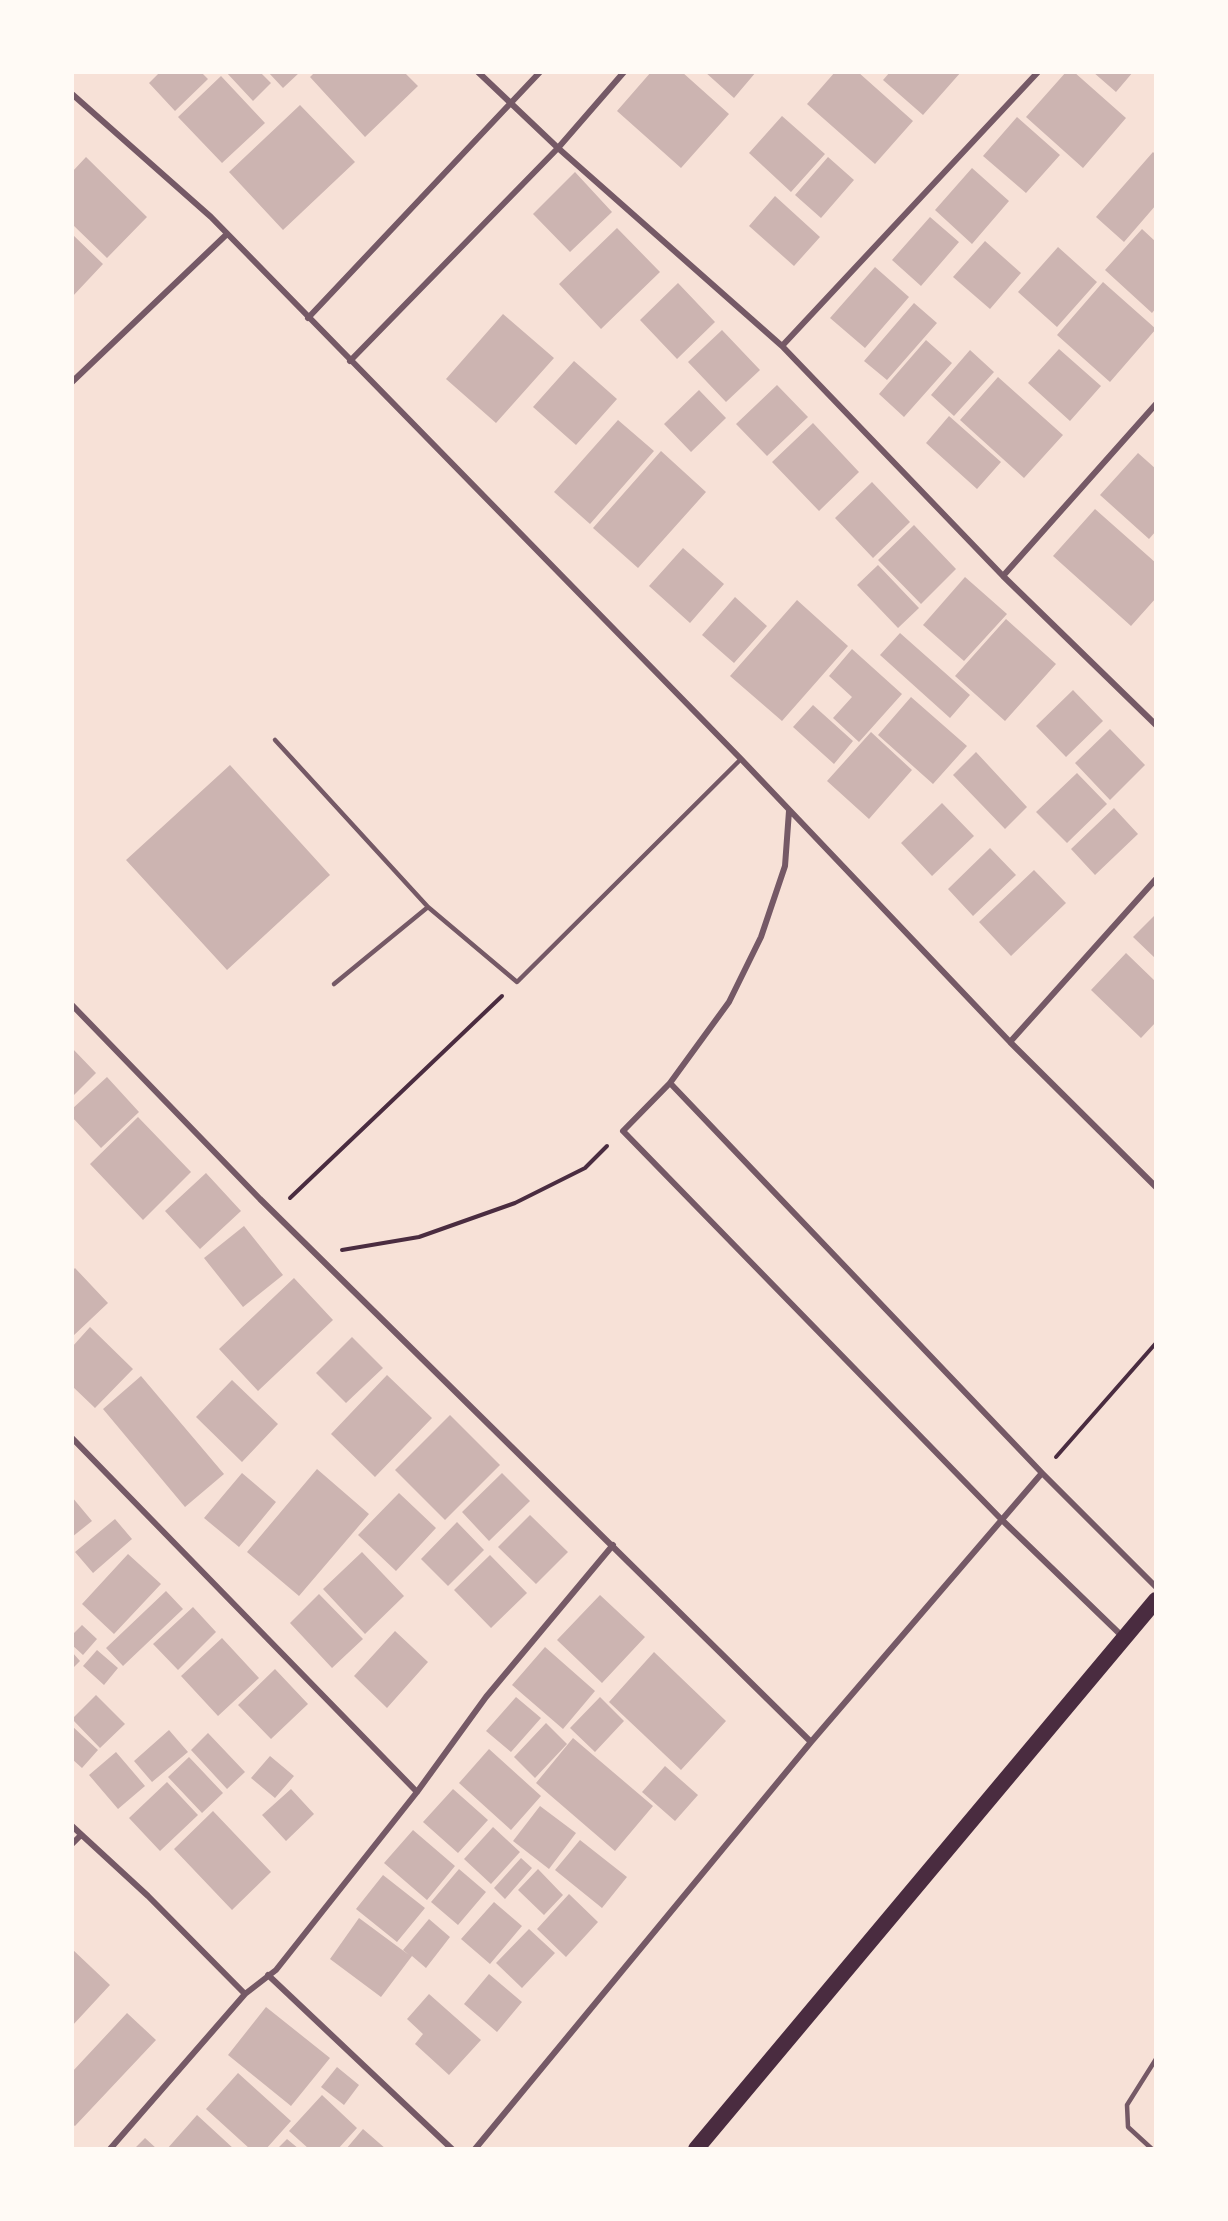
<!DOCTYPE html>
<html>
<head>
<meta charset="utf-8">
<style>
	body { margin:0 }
	#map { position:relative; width:1228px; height:2221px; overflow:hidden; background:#f7e1d7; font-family:"Crimson Pro",serif }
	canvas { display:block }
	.frame { position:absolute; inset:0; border:74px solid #fffaf5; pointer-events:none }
</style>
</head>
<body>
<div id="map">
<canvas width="1228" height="2221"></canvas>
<div class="frame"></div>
</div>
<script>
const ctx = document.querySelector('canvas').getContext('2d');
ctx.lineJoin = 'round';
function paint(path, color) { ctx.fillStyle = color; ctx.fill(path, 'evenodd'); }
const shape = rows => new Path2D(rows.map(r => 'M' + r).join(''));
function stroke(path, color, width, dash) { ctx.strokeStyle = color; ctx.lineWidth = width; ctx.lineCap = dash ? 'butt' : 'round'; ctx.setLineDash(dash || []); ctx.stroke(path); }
const building = shape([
	[160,72,201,72,208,79,175,111,149,83],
	[226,72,260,72,271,83,253,101],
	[268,72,300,72,283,88],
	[315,72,404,72,418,86,365,137,310,77],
	[651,72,682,72,729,114,681,168,617,111],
	[705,72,756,72,734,98],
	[835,72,858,72,913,121,875,164,807,104],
	[890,72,961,72,923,115,883,80],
	[1066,72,1074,72,1126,118,1083,168,1026,117],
	[1093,72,1133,72,1116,92],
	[221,76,265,123,222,163,178,117],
	[300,105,355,162,283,230,229,172],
	[782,116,825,154,791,192,749,153],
	[1017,117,1060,155,1026,193,983,156],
	[1153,152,1156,155,1156,205,1124,242,1096,217],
	[86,157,147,217,107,258,72,224,72,172],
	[828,157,854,180,821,218,795,195],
	[972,168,1009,201,972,244,935,210],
	[575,172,612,212,570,252,533,214],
	[775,196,820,237,794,266,749,226],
	[930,217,959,242,921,286,892,260],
	[617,228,660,272,601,329,559,284],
	[1142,229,1156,242,1156,308,1152,313,1105,270],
	[72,234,103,264,72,297],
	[985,241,1021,273,990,309,953,277],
	[1058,247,1097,282,1057,327,1018,292],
	[875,267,909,297,865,348,830,318],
	[1103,282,1156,329,1110,382,1057,335],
	[678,283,715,322,677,359,640,320],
	[914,303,937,323,887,380,864,361],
	[503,314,554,358,496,423,446,379],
	[722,330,760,370,726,402,688,362],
	[926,340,952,363,904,417,879,394],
	[1059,349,1101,386,1070,421,1028,383],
	[970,350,994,372,954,416,931,395],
	[574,361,617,399,576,445,533,407],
	[998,377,1063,435,1024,478,960,420],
	[777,385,808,417,767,456,736,424],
	[699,390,726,418,691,452,664,424],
	[949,416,1001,462,977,489,926,443],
	[618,420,654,451,590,524,554,492],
	[813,423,859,472,819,511,772,462],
	[661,451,706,492,638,568,593,528],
	[1138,453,1156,469,1156,531,1149,539,1100,495],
	[872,482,910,522,873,558,835,518],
	[1095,509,1156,563,1156,598,1131,626,1053,556],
	[914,525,956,569,921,604,878,560],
	[683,548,724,584,690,623,649,586],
	[878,565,919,608,898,628,857,585],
	[965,577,1007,614,964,661,923,625],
	[735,597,767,626,734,663,702,635],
	[797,600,848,646,782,721,730,676],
	[1006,619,1056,664,1005,721,955,676],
	[900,633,970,695,950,718,880,655],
	[852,649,902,694,859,742,833,718,852,697,829,676],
	[1073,690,1103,721,1066,757,1036,726],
	[911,697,967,746,933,784,878,735],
	[813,705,853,741,834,764,793,727],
	[1110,729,1145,765,1110,800,1075,763],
	[871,732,912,770,869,819,827,781],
	[976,752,1027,807,1005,829,953,775],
	[230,765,330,875,227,970,126,860],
	[1077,773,1107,804,1067,843,1036,812],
	[942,803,974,836,932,876,901,843],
	[1114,808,1138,834,1095,875,1071,849],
	[990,848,1016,875,973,916,948,889],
	[1034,870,1066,903,1011,956,979,922],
	[1156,914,1156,959,1133,937],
	[1126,953,1156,982,1156,1022,1141,1038,1091,990],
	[72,1048,96,1073,72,1097],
	[107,1077,139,1112,101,1148,72,1117,72,1109],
	[138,1117,191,1172,143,1220,90,1164],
	[206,1173,241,1211,200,1249,165,1211],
	[244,1226,283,1275,243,1307,204,1258],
	[75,1268,108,1303,72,1337,72,1271],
	[294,1278,333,1320,258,1391,219,1349],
	[90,1327,133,1369,95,1408,72,1386,72,1347],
	[352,1337,383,1368,346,1403,316,1373],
	[387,1375,432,1418,375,1477,331,1434],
	[141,1376,224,1474,185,1507,103,1409],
	[232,1380,278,1424,242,1462,196,1417],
	[450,1415,500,1465,445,1520,395,1470],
	[317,1469,369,1514,299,1596,247,1552],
	[242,1473,276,1502,239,1547,204,1518],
	[502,1473,530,1501,489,1541,462,1512],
	[399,1493,436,1528,396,1571,358,1535],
	[72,1497,92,1521,72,1537],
	[530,1515,568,1552,536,1584,498,1547],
	[115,1519,132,1539,93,1573,75,1552],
	[457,1522,484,1550,448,1586,421,1559],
	[362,1552,404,1596,365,1634,323,1589],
	[128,1554,161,1584,114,1634,82,1604],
	[490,1555,527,1593,491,1628,454,1590],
	[166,1591,183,1609,123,1666,106,1648],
	[319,1594,363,1639,332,1668,290,1623],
	[600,1595,645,1637,602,1683,557,1640],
	[193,1607,216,1632,178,1670,153,1644],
	[82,1625,97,1639,83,1655,72,1645,72,1635],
	[395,1631,428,1662,387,1708,354,1676],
	[222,1638,259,1678,218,1716,181,1676],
	[545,1647,595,1691,563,1729,512,1685],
	[97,1650,118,1668,104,1685,83,1666],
	[72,1652,80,1661,72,1669],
	[654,1652,726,1721,681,1770,609,1702],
	[275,1669,308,1704,271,1739,238,1705],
	[96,1695,125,1724,100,1748,72,1719],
	[516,1697,541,1718,511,1752,486,1731],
	[600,1697,624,1721,595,1752,570,1728],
	[546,1723,567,1744,535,1778,514,1757],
	[72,1726,98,1750,82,1768,72,1759],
	[169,1730,188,1752,152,1782,134,1761],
	[208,1733,245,1772,227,1789,191,1750],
	[573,1738,653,1806,615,1851,536,1783],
	[489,1749,541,1796,511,1830,459,1783],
	[116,1752,145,1786,118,1809,89,1775],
	[270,1756,294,1776,275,1798,251,1778],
	[189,1757,223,1793,202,1813,168,1777],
	[665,1766,698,1795,675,1821,642,1792],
	[167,1782,198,1815,160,1851,129,1818],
	[291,1789,314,1814,286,1841,262,1815],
	[453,1789,488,1820,458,1853,423,1822],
	[540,1806,576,1833,549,1869,513,1841],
	[213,1811,271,1872,232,1910,174,1849],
	[493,1827,520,1852,491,1884,464,1859],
	[413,1830,455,1866,427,1900,384,1863],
	[580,1840,627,1877,602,1908,555,1870],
	[521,1858,532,1868,505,1899,494,1888],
	[459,1869,486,1892,458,1925,431,1902],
	[538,1869,563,1895,544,1915,518,1890],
	[383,1875,425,1908,397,1942,356,1909],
	[569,1894,598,1922,566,1957,537,1929],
	[494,1902,522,1926,490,1964,461,1939],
	[359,1918,409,1955,403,1950,429,1919,450,1937,426,1968,412,1956,381,1997,330,1959],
	[529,1929,555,1953,522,1988,496,1963],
	[72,1949,110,1985,72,2026],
	[489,1974,522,2002,497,2032,464,2004],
	[429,1994,481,2040,449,2075,415,2044,423,2034,407,2019],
	[266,2007,330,2058,291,2106,228,2055],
	[127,2013,156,2040,75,2126,72,2124,72,2072],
	[337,2067,359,2085,344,2105,321,2087],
	[238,2073,291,2121,266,2149,250,2149,206,2109],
	[322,2095,357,2128,338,2149,309,2149,289,2131],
	[197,2115,234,2149,167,2149],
	[363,2129,386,2149,346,2149],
	[145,2138,157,2149,134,2149],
	[287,2139,299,2149,277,2149]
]);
const path = shape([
	[290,1198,502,996],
	[342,1250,419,1237,515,1203,585,1168,607,1146],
	[1056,1457,1156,1343]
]);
const service = shape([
	[275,740,428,907,517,982,741,759],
	[334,984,428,907],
	[1152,2149,1128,2127,1127,2105,1156,2059]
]);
const minor = shape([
	[478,72,558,148,782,346,1003,576,1156,725],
	[72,94,211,217,741,759,1010,1042,1156,1187],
	[308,318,540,72],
	[782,346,1038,72],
	[350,361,558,148,624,72],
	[72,382,227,234],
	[1003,576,1156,404],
	[789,811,785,866,761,937,729,1002,670,1083,623,1131,1001,1519,1123,1637],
	[72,1005,260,1199,811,1742],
	[1010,1042,1156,879],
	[670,1083,1042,1473,1156,1587],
	[72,1438,417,1792],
	[72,1826,148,1896,245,1994],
	[72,1844,81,1835],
	[268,1975,452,2149],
	[110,2149,245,1994,276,1970,417,1792,486,1697,613,1545],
	[475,2149,811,1742,1042,1473]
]);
const trunk = shape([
	[696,2149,1156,1600]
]);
paint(building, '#ccb4b1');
stroke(path, '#4a2c40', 4);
stroke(service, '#755966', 4.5);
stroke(minor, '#755966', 6);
stroke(trunk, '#4a2c40', 16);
</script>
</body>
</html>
